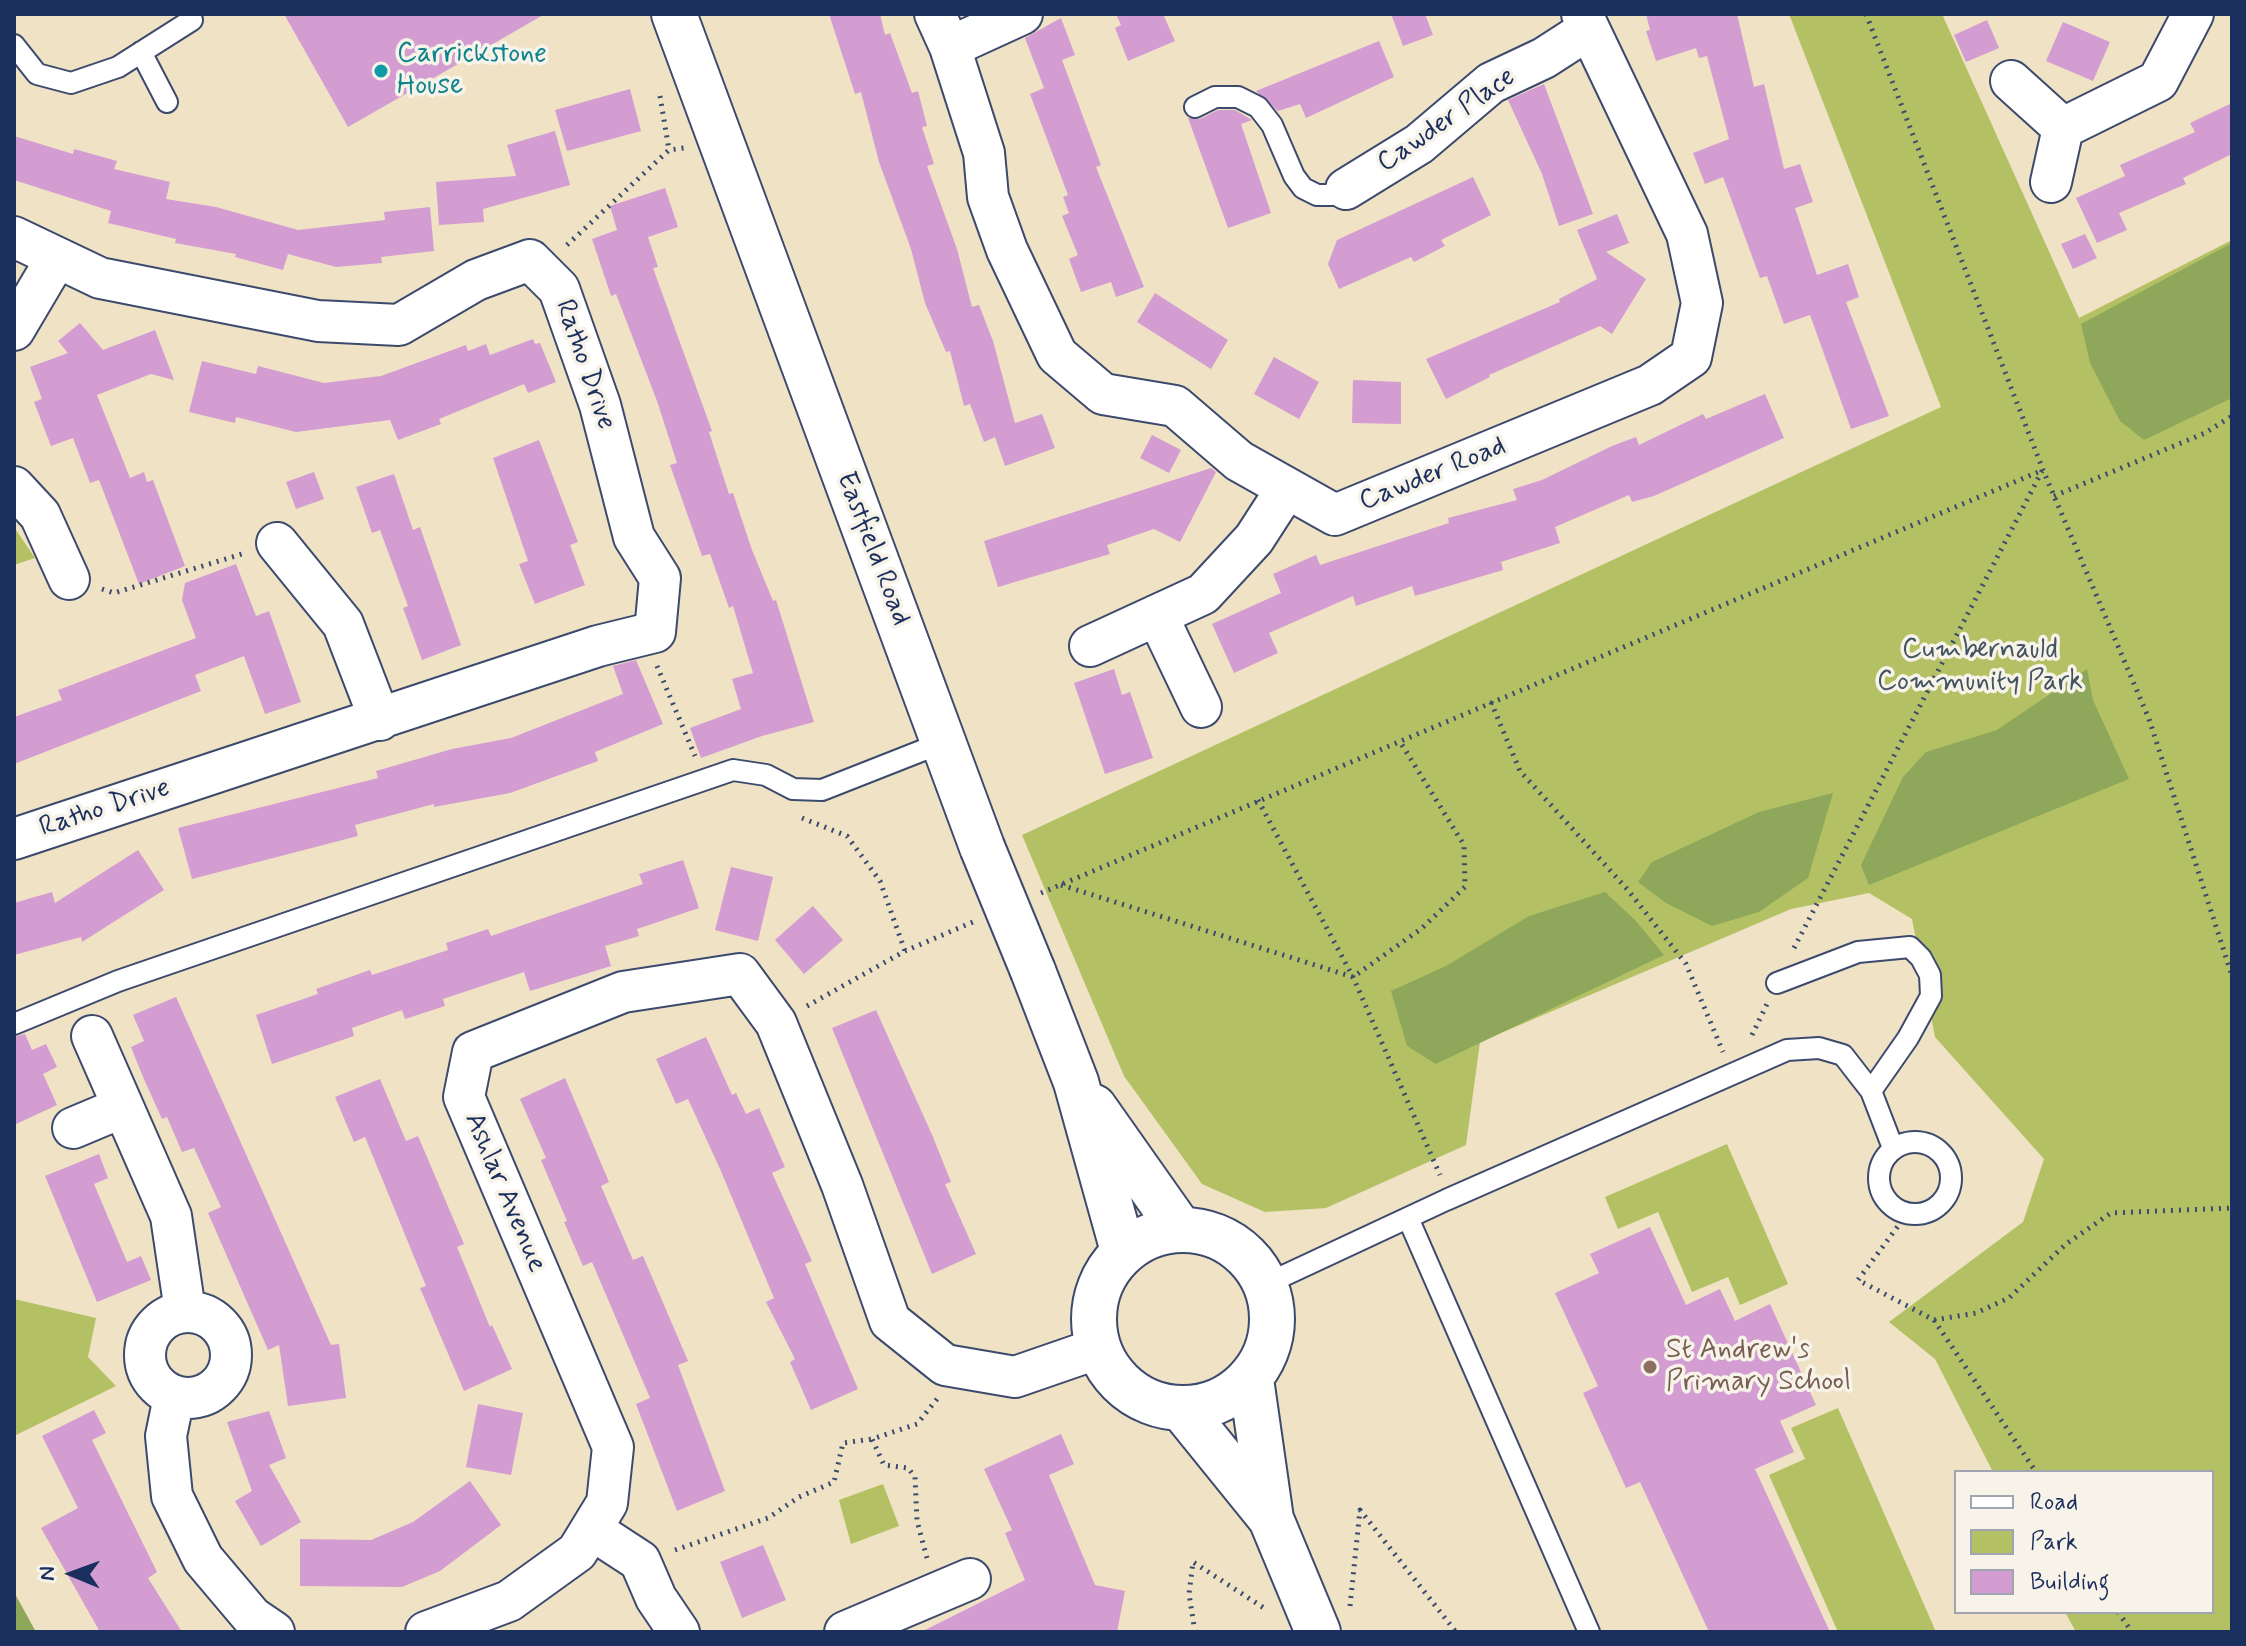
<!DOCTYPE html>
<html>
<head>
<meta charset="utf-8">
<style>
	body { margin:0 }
	#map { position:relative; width:2246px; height:1646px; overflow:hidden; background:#f0e2c5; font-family:Mynerve,sans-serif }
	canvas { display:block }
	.frame { position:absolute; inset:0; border:16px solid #1b2f5e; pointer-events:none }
	.legend { position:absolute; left:1954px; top:1470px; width:260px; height:144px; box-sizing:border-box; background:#f7f3e8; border:2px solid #9fa5b1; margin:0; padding:10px 14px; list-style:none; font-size:24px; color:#1b2f5e }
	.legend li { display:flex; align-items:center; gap:16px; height:40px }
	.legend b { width:40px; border:2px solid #9fa5b1 }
	.north { position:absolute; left:32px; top:1534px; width:80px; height:80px; -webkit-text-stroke:6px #f7f3e8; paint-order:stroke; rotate:271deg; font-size:22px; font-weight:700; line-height:32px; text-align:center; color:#1b2f5e }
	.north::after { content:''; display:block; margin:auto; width:28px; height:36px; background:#1b2f5e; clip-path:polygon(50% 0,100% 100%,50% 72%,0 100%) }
</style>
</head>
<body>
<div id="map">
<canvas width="2246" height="1646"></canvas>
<div class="frame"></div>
<ul class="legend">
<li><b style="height:10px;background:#fff"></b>Road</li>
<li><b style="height:22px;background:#b3c164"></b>Park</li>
<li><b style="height:22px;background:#d39dd2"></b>Building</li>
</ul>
<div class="north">N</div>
</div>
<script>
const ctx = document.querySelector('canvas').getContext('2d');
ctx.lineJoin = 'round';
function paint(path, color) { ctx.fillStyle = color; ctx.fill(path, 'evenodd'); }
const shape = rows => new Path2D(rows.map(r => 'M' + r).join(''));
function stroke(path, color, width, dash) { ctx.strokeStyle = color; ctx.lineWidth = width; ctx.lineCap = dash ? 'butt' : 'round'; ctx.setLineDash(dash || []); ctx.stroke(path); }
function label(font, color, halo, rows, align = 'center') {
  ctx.font = font + ' Mynerve,sans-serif'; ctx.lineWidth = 7; ctx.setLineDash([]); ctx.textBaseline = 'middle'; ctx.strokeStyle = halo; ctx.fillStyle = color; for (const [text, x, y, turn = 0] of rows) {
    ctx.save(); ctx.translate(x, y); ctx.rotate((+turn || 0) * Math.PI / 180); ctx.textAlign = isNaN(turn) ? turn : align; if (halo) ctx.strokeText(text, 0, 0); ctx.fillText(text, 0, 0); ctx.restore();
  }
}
const green = shape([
	[1789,14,1942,14,2079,318,2232,240,2232,1632,2076,1632,2065,1612,2212,1612,2212,1472,1993,1472,1935,1359,1889,1322,2023,1222,2044,1159,1935,1037,1912,919,1869,893,1791,909,1480,1042,1466,1145,1326,1208,1265,1212,1202,1184,1124,1076,1022,835,1941,407],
	[14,527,35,558,14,565],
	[1727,1144,1788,1284,1740,1305,1728,1277,1692,1292,1658,1212,1618,1229,1605,1197],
	[14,1299,96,1318,88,1357,116,1386,14,1436],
	[1838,1408,1936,1632,1838,1632,1769,1475,1805,1459,1791,1428],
	[883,1484,899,1526,851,1544,839,1500]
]);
const forest = shape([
	[2232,243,2232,398,2144,440,2120,421,2090,363,2081,324],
	[2087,669,2093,700,2129,779,1869,885,1861,865,1903,777,1926,752,1997,730],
	[1833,793,1808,878,1759,912,1712,926,1666,903,1638,882,1652,862,1759,812],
	[1605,892,1635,920,1664,955,1436,1064,1407,1046,1391,991,1446,966,1529,916],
	[14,1592,36,1632,14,1632]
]);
const building = shape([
	[284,14,545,14,348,127],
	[829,14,880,14,885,35,890,33,912,93,918,91,927,126,922,127,934,164,927,166,957,249,972,307,979,305,993,341,1015,423,1042,414,1055,448,1005,466,995,437,984,442,970,404,964,406,950,351,946,352,925,303,911,249,879,162,861,92,855,94],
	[1116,14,1163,14,1175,41,1128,61,1115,28,1121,25],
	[1391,14,1425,14,1433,35,1403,46],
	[1646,14,1737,14,1754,87,1764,84,1784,169,1800,164,1813,202,1795,208,1817,275,1848,264,1859,297,1846,302,1889,416,1851,429,1810,315,1784,324,1767,276,1760,278,1723,177,1705,184,1693,153,1729,139,1707,56,1699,58,1696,48,1656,61,1646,31,1650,30],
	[1061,18,1075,55,1062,60,1101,165,1096,167,1144,287,1116,297,1111,282,1081,292,1069,259,1078,255,1062,216,1069,213,1063,197,1068,195,1030,94,1044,88,1025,38],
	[1987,20,1999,48,1966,62,1954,35],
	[2063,22,2110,42,2093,81,2046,61],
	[1379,41,1394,77,1306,118,1300,104,1278,111,1256,91],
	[1544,84,1593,214,1559,226,1542,174,1508,100],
	[630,89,641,131,567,151,555,110],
	[2232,103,2232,154,2183,178,2186,184,2119,213,2127,230,2097,243,2076,198,2125,176,2120,165,2195,132,2190,123],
	[1218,110,1235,110,1252,120,1241,124,1271,213,1228,228,1188,118,1200,119],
	[555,131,570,185,483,209,484,222,439,225,436,182,516,176,507,145],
	[14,136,73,154,74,149,117,161,114,169,170,182,166,199,216,207,298,230,385,220,384,212,430,207,434,251,381,257,382,263,336,267,288,254,283,270,235,257,236,254,175,243,176,239,108,223,111,211,14,180],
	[1473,177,1491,215,1441,240,1445,246,1414,262,1411,257,1339,289,1328,264,1337,240],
	[665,188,678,227,648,237,658,267,653,268,712,431,709,432,729,494,733,493,752,550,773,601,776,600,814,722,762,736,701,758,690,728,741,709,732,679,753,673,733,606,729,608,710,554,702,556,670,465,677,463,657,401,616,294,611,296,592,239,617,230,610,206],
	[1617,214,1629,243,1606,252,1646,279,1612,334,1600,326,1489,375,1490,377,1446,399,1426,359,1560,302,1559,299,1597,279,1577,230],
	[2085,234,2097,258,2073,269,2061,244],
	[1155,293,1228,340,1211,369,1137,322],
	[80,323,103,350,155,330,174,380,151,374,97,395,130,478,144,472,147,482,153,480,185,566,139,584,99,480,90,483,73,438,51,446,34,402,42,399,30,367,68,353,58,341],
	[533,339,535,344,540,343,556,382,528,393,524,384,439,419,441,424,398,440,390,420,296,432,236,417,235,423,189,412,202,361,256,374,258,366,324,383,381,376,466,345,468,351,486,344,490,355],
	[1274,357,1319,382,1299,419,1254,394],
	[1353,380,1401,382,1401,424,1352,423],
	[1765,394,1784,438,1654,496,1632,502,1629,495,1555,527,1560,543,1501,562,1503,570,1415,596,1412,586,1356,606,1353,596,1269,633,1278,653,1234,673,1212,624,1281,593,1273,574,1316,555,1320,565,1449,523,1448,518,1517,500,1513,489,1542,480,1612,446,1636,437,1639,445,1703,414,1706,419],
	[1152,435,1181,450,1169,473,1140,458],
	[539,440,578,542,570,545,585,585,535,604,519,564,528,561,493,458],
	[1211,468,1216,472,1180,542,1154,529,1107,545,1110,554,998,587,984,541],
	[314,472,324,499,296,509,286,482],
	[394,474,413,530,420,527,461,645,422,660,403,608,408,606,380,530,372,533,356,487],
	[236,564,256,616,269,611,301,702,265,714,244,656,195,675,201,691,14,764,14,717,62,700,58,690,196,638,182,600,185,583],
	[636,660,663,724,595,752,598,761,510,793,434,807,434,804,355,825,358,836,192,879,178,828,378,778,376,771,452,749,511,738,623,694,613,666],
	[1114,669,1122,695,1130,692,1153,758,1105,774,1074,683],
	[138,850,164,890,82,942,81,937,14,955,14,903,52,892,55,903],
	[683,860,699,908,637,929,639,936,605,946,611,966,530,991,524,972,443,999,445,1006,405,1019,402,1010,352,1028,354,1036,272,1064,256,1015,318,994,316,989,370,970,372,975,448,950,446,943,488,929,491,936,643,884,639,874],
	[731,867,773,877,758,941,715,930],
	[813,906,843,940,804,974,775,940],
	[176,997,331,1345,339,1344,346,1398,288,1406,279,1345,268,1350,208,1213,221,1207,194,1148,182,1152,167,1117,162,1119,143,1077,131,1047,144,1041,133,1015],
	[876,1010,933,1137,951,1182,945,1184,976,1254,932,1274,832,1028],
	[25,1034,32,1050,46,1044,57,1067,43,1074,57,1105,14,1125,14,1037],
	[706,1037,732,1095,736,1093,746,1114,759,1108,785,1167,772,1173,812,1261,805,1264,858,1389,811,1410,790,1362,795,1359,766,1302,774,1298,720,1169,688,1099,676,1104,656,1059],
	[565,1078,609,1182,601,1186,633,1260,643,1256,688,1361,678,1365,725,1491,677,1511,636,1404,650,1398,592,1262,583,1266,564,1222,567,1221,541,1160,546,1158,520,1099],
	[380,1079,406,1141,418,1136,464,1244,457,1247,490,1327,492,1325,512,1369,464,1391,420,1288,426,1286,365,1137,354,1142,335,1097],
	[99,1154,108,1178,94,1184,127,1262,141,1256,151,1280,97,1302,45,1176],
	[1650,1227,1686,1305,1720,1289,1735,1321,1770,1304,1816,1405,1780,1421,1794,1452,1755,1469,1830,1632,1709,1632,1640,1482,1626,1488,1583,1393,1598,1386,1555,1293,1599,1273,1590,1254],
	[478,1404,523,1413,511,1475,466,1467],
	[94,1410,106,1433,92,1440,157,1572,148,1578,182,1632,100,1632,41,1528,78,1508,42,1436],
	[269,1411,286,1458,269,1465,301,1522,261,1546,235,1501,252,1491,227,1422],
	[1061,1434,1074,1464,1049,1475,1095,1585,1125,1591,1117,1632,921,1632,1025,1580,1005,1533,1012,1530,984,1469],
	[470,1481,501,1525,440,1571,402,1587,300,1586,300,1539,371,1540,413,1522],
	[763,1545,786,1600,742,1618,720,1562]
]);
const path = shape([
	[1866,14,2043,470,2149,719,2232,976],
	[660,96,669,150],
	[567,245,669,150,684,148],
	[2054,496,2205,433,2232,416],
	[102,589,114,593,242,554],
	[657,666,695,756],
	[1491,702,1520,771,1627,889,1686,964,1723,1052],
	[1258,800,1353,977,1440,1175],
	[802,818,847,836,880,881,905,951],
	[1061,885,1353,977,1421,929,1465,887,1464,845,1399,740],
	[1041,893,2043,470],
	[1794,948,2042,471],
	[807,1006,905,951,973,922],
	[1752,1035,1767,1004],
	[1907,1214,1858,1280,1934,1320,2036,1472],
	[1934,1320,1976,1313,2009,1298,2066,1244,2111,1213,2232,1208],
	[675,1550,768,1518,799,1497,834,1482,843,1443,872,1439],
	[927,1558,917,1521,915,1477,908,1468,884,1465,872,1439,917,1424,937,1399],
	[1350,1606,1360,1510,1456,1632],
	[2118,1612,2132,1632],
	[1195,1632,1189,1594,1193,1562,1264,1608]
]);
const service = shape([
	[14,45,37,74,71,83,118,67,192,20],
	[141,52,167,102],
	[1195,107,1215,97,1238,97,1258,107,1272,125,1294,176,1303,188,1317,195,1332,195,1346,189],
	[1777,983,1858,952,1910,947,1921,958,1930,975,1931,996,1908,1038,1871,1091],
	[14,1024,118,981,733,770,766,775,793,789,822,790,944,742],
	'1879 1178a36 36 0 1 1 72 0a36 36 0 1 1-72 0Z',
	[1408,1218,1589,1632],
	[1266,1284,1446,1200,1787,1050,1819,1048,1843,1055,1871,1091,1893,1148]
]);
const minor = shape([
	[935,14,950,47,984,153,988,197,1007,250,1057,355,1103,394,1175,406,1239,461,1335,515,1650,385,1691,357,1702,303,1687,234,1582,14],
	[950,47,1022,14],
	[2011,81,2063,128],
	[2051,182,2063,128,2158,81,2193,14],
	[1346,189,1419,144,1491,83,1544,58,1589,29],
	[14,237,100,278,318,321,399,325,476,280,530,260,559,289,600,405,634,537,660,578,655,632,598,646,14,839],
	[14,330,56,259],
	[14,487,40,515,69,579],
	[277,543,343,624,380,720],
	[1157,615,1201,707],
	[1090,646,1203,594,1254,539,1287,488],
	[92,1036,171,1216,185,1311],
	[73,1128,123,1107],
	'145 1355a43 43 0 1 1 86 0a43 43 0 1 1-86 0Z',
	[174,1397,166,1436,172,1496,203,1559,252,1617,274,1632],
	[591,1529,640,1561,656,1598,679,1632],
	[426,1632,509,1601,577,1552,607,1503,613,1447,464,1097,473,1052,623,992,740,974,776,1023,842,1185,890,1321,945,1365,1015,1377,1099,1348],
	[845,1632,970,1579]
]);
const tertiary = shape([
	[674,14,982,847],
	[1033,971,1076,1082,1123,1251],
	[1094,1107,1180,1229],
	'1094 1319a89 89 0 1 1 178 0a89 89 0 1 1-178 0Z',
	[1251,1379,1271,1519,1318,1632],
	[1182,1409,1271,1519]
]);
const tertiaryBridge = shape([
	[982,847,1033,971]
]);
const markers = [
	[381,71,8,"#0f9aa8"],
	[1650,1367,8,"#8d6e63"]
];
const cultureNames = [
	["Carrickstone",397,55],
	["House",397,87]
];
const streetNames = [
	["Cawder Place",1447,121,-35],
	["Ratho Drive",584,365,71],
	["Cawder Road",1433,475,-22],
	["Eastfield Road",872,549,69],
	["Ratho Drive",105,809,-18],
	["Ashlar Avenue",504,1193,67]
];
const parkNames = [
	["Cumbernauld",1980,651],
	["Community Park",1980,683]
];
const educationNames = [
	["St Andrew's",1666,1351],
	["Primary School",1666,1383]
];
paint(green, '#b3c164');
paint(forest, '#8ea75a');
paint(building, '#d39dd2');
stroke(service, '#3b4a6d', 24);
stroke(minor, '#3b4a6d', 44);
stroke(tertiary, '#3b4a6d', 48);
stroke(path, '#3b4a6d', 5, [2, 6]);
stroke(service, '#fff', 20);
stroke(minor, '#fff', 40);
stroke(tertiary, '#fff', 44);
stroke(tertiaryBridge, '#3b4a6d', 48, []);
stroke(tertiaryBridge, '#fff', 44);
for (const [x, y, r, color] of markers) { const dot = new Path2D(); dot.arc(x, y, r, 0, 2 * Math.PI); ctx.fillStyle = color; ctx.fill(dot); stroke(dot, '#f7f3e8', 3); }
label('28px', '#0d838f', '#f7f3e8', cultureNames, 'left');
label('28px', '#1b2f5e', '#f7f3e8', streetNames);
label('28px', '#415460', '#f7f3e8', parkNames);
label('28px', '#785e54', '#f7f3e8', educationNames, 'left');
</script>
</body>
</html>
